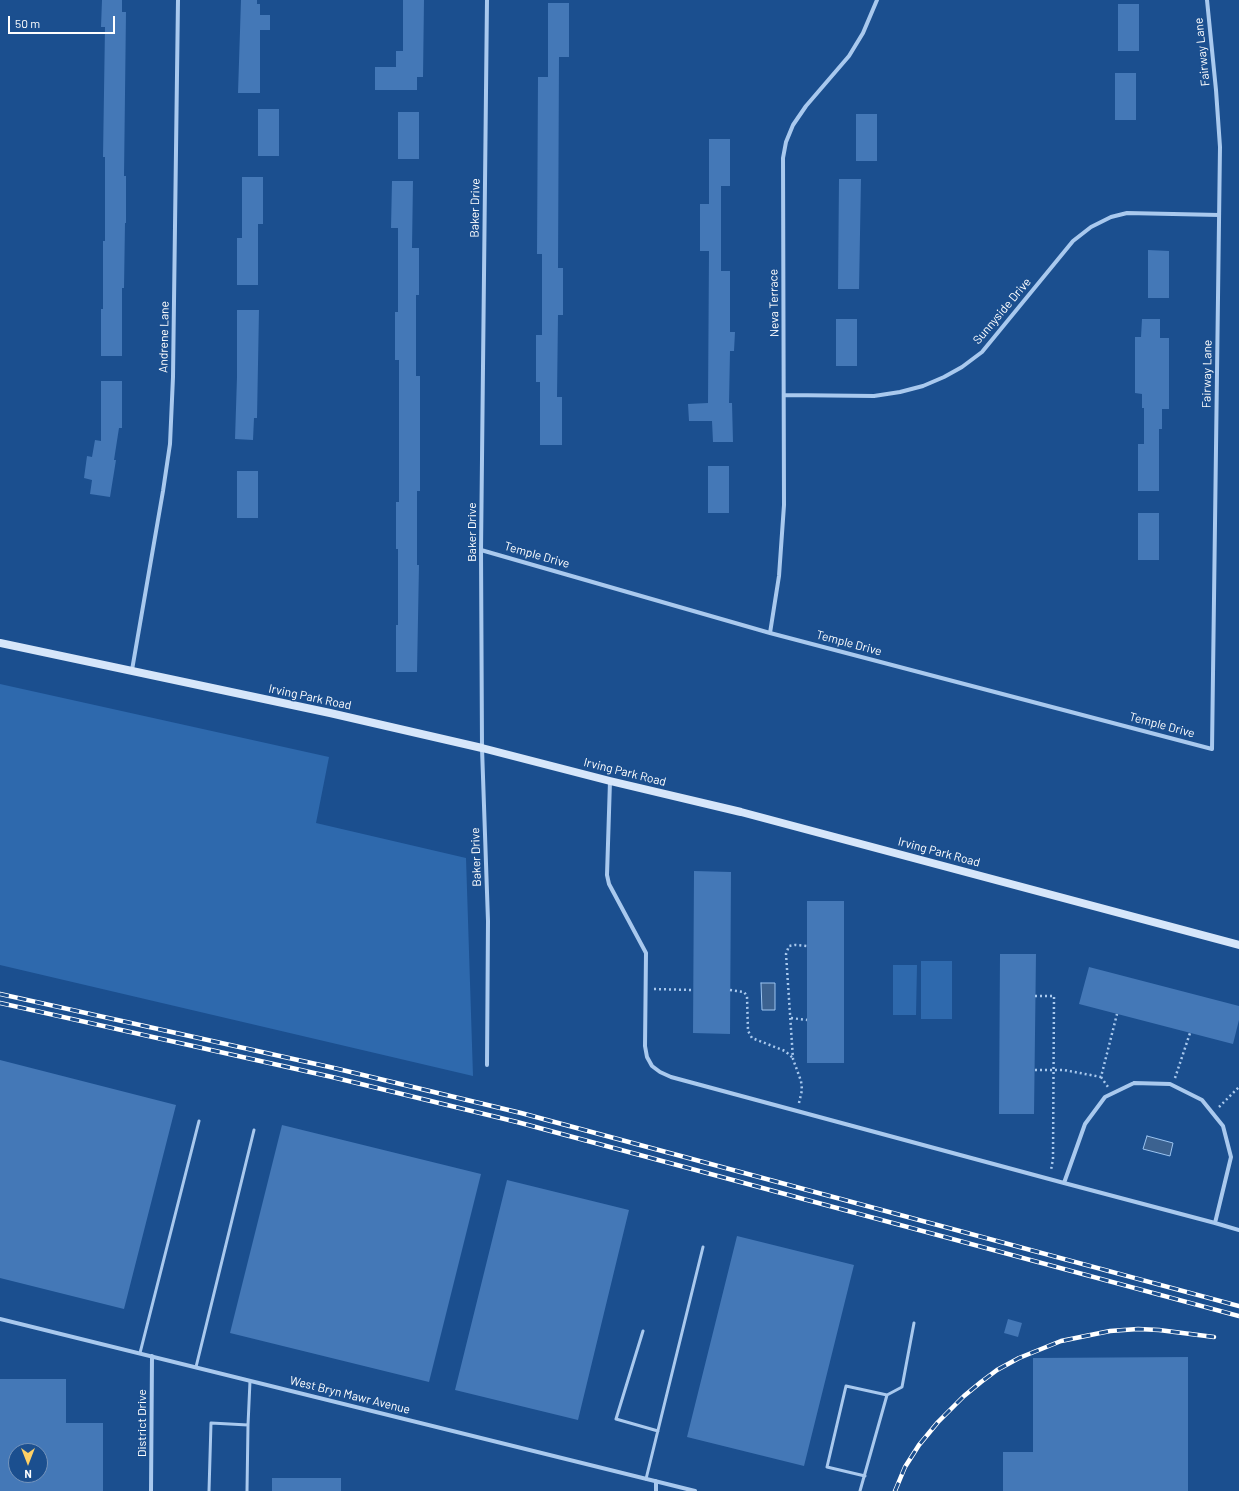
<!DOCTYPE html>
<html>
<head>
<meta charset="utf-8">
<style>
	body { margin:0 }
	#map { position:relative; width:1239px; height:1491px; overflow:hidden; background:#1b4f8f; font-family:Barlow,sans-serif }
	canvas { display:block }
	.north { position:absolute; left:8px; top:1443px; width:40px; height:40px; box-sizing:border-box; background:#1b4f8f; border:1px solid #7695bc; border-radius:50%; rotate:180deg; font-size:11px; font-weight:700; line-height:16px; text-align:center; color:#fff }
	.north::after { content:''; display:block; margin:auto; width:14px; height:18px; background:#ffd166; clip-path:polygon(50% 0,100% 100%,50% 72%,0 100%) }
	.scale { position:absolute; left:8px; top:16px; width:107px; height:18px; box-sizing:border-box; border:2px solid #fff; border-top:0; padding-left:5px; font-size:12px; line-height:14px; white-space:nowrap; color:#fff; -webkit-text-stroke:3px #1b4f8f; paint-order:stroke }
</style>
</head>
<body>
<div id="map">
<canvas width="1239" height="1491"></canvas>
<div class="north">N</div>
<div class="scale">50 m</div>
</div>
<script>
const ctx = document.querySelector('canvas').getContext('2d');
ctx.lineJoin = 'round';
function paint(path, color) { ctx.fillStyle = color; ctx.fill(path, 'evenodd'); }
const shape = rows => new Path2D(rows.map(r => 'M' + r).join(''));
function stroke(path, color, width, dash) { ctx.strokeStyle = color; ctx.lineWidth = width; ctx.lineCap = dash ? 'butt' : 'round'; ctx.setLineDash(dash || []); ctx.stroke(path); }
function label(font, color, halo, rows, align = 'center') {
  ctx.font = font + ' Barlow,sans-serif'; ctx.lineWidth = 3; ctx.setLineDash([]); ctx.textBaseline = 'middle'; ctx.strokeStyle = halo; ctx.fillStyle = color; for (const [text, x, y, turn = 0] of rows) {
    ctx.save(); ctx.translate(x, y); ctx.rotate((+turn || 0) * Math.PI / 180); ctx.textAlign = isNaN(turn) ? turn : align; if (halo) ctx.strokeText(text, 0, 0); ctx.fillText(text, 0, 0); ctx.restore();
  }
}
const green = shape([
	[0,684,329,757,316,823,466,858,473,1076,0,965],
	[921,961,952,961,952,1019,921,1019],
	[893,965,917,965,916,1015,893,1015]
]);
const water = shape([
	[761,983,775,983,775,1010,762,1010,761,983],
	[1147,1136,1173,1143,1170,1156,1143,1149,1147,1136]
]);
const building = shape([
	[102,0,122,0,122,12,126,12,124,176,126,176,126,223,125,223,124,288,122,288,122,356,101,356,101,309,103,309,103,241,105,241,105,157,103,157,105,27,101,27],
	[241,0,257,0,257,4,260,4,260,15,270,15,270,30,260,30,260,93,238,93],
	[403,0,424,0,423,77,417,77,417,90,375,90,375,67,396,67,396,51,403,51],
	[548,3,569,3,569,57,559,57,558,268,563,268,563,315,558,315,557,397,562,397,562,445,540,445,540,382,536,382,536,335,542,335,542,254,537,254,538,77,548,77],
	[1118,4,1139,4,1139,51,1118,51],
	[1115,73,1136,73,1136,120,1115,120],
	[258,109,279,109,279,156,258,156],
	[398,112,419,112,419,159,398,159],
	[856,114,877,114,877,161,856,161],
	[709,139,730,139,730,186,721,186,721,271,730,271,730,332,735,332,734,351,730,351,729,403,732,403,733,442,713,442,712,421,689,421,688,404,708,403,709,251,700,251,700,204,709,204],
	[242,177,263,177,263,224,258,224,258,285,237,285,237,238,242,238],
	[839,179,861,179,859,289,838,289],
	[392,181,413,181,412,248,419,248,419,295,416,295,416,376,420,376,420,491,417,491,417,565,419,565,417,672,396,672,396,625,398,625,398,549,396,549,396,502,399,502,399,360,395,360,395,312,398,312,398,228,391,228],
	[1148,250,1169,251,1169,298,1148,298],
	[237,310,259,310,257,418,254,418,253,440,235,439,237,377],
	[836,319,857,319,857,366,836,366],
	[1142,319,1160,319,1160,338,1169,338,1169,409,1162,409,1162,429,1159,429,1159,491,1138,491,1138,444,1144,444,1144,408,1142,408,1142,394,1135,393,1135,337,1141,337],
	[101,381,122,381,122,428,119,428,114,460,116,460,110,497,90,494,92,480,84,478,87,456,92,457,95,440,101,441],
	[708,466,729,466,729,513,708,513],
	[237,471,258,471,258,518,237,518],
	[1138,513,1159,513,1159,560,1138,560],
	[694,871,731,872,730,1034,693,1033],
	[807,901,844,901,844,1063,807,1063],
	[1000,954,1036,954,1034,1114,999,1114],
	[1089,967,1239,1006,1239,1020,1233,1044,1079,1004],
	[0,1060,176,1105,124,1309,0,1278],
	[282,1125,481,1174,429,1382,230,1333],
	[507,1180,629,1210,578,1420,455,1390],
	[737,1236,854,1265,804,1466,687,1437],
	[1008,1319,1022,1323,1018,1337,1004,1333],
	[1188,1357,1188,1491,1003,1491,1003,1452,1033,1452,1033,1358],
	[0,1379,66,1379,66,1423,103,1423,103,1491,0,1491],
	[16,1451,40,1451,40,1475,16,1475],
	[272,1478,341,1478,341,1491,272,1491]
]);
const path = shape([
	[654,989,693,990],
	[730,990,744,992,747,996,748,1031,752,1038,785,1051,793,1058],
	[1035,996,1054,996,1053,1159,1051,1170],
	[791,1018,807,1020],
	[1035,1070,1064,1070,1101,1077,1117,1014],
	[1101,1077,1108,1087],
	[1175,1078,1190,1033],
	[799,1103,802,1090,801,1081,793,1059,786,954,789,946,795,945,807,946],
	[1219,1107,1239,1087]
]);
const lane = shape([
	[643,1331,616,1419,658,1431],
	[140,1353,199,1121],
	[196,1367,254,1130],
	[865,1476,827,1467,846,1386,887,1395],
	[646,1479,703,1247],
	[209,1491,211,1423,248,1425,250,1381],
	[247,1491,248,1425],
	[860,1491,887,1395,902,1387,914,1323]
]);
const street = shape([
	[487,0,481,550,482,748,488,921,487,1065],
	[785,395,874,396,900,392,923,386,944,377,962,367,982,352,1073,241,1091,227,1111,217,1127,213,1219,215],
	[481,550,770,633,1212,749,1220,147,1216,90,1207,0],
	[770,633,779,576,784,505,783,158,786,142,793,125,806,106,849,56,863,33,877,0],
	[132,670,163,491,170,444,173,377,178,0],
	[610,781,607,875,609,884,646,953,645,1046,647,1057,652,1066,660,1072,671,1077,1064,1183],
	[1134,1083,1170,1084,1202,1100,1223,1126,1231,1157,1215,1223,1064,1183,1085,1124,1105,1097,1134,1083],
	[1215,1223,1239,1230],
	[0,1319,695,1491],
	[151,1491,152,1356],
	[656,1491,656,1481]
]);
const secondary = shape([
	[0,643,330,713,482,748,610,781,741,812,1239,945]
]);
const rail = shape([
	[0,994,334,1068,521,1113,1239,1306],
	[0,1003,332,1077,517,1122,1239,1316],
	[895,1491,905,1467,919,1445,938,1422,964,1396,981,1382,997,1370,1019,1358,1061,1341,1110,1331,1138,1329,1159,1330,1214,1337]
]);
const streetNames = [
	["Fairway Lane",1202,52,-96],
	["Baker Drive",475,208,-89],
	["Neva Terrace",774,303,-91],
	["Sunnyside Drive",1002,311,-50],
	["Andrene Lane",164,337,-89],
	["Fairway Lane",1207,374,-89],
	["Baker Drive",472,532,-90],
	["Temple Drive",537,555,16],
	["Temple Drive",849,643,15],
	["Irving Park Road",310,697,12],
	["Temple Drive",1162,725,15],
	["Irving Park Road",625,772,14],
	["Irving Park Road",939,852,15],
	["Baker Drive",476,857,-92],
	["West Bryn Mawr Avenue",350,1395,14],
	["District Drive",142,1423,-90]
];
paint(green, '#2e69ad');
paint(water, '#3c6290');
stroke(water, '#9cc4f0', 1);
paint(building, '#4478b7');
stroke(path, '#a9c9ee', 2.5, [2, 3]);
stroke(lane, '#a9c9ee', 3);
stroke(street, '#a9c9ee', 4);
stroke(secondary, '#d6e6fa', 8);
stroke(rail, '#fff', 4.5);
stroke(rail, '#1b4f8f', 3, [9]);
label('12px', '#fff', '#1b4f8f', streetNames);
</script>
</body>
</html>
